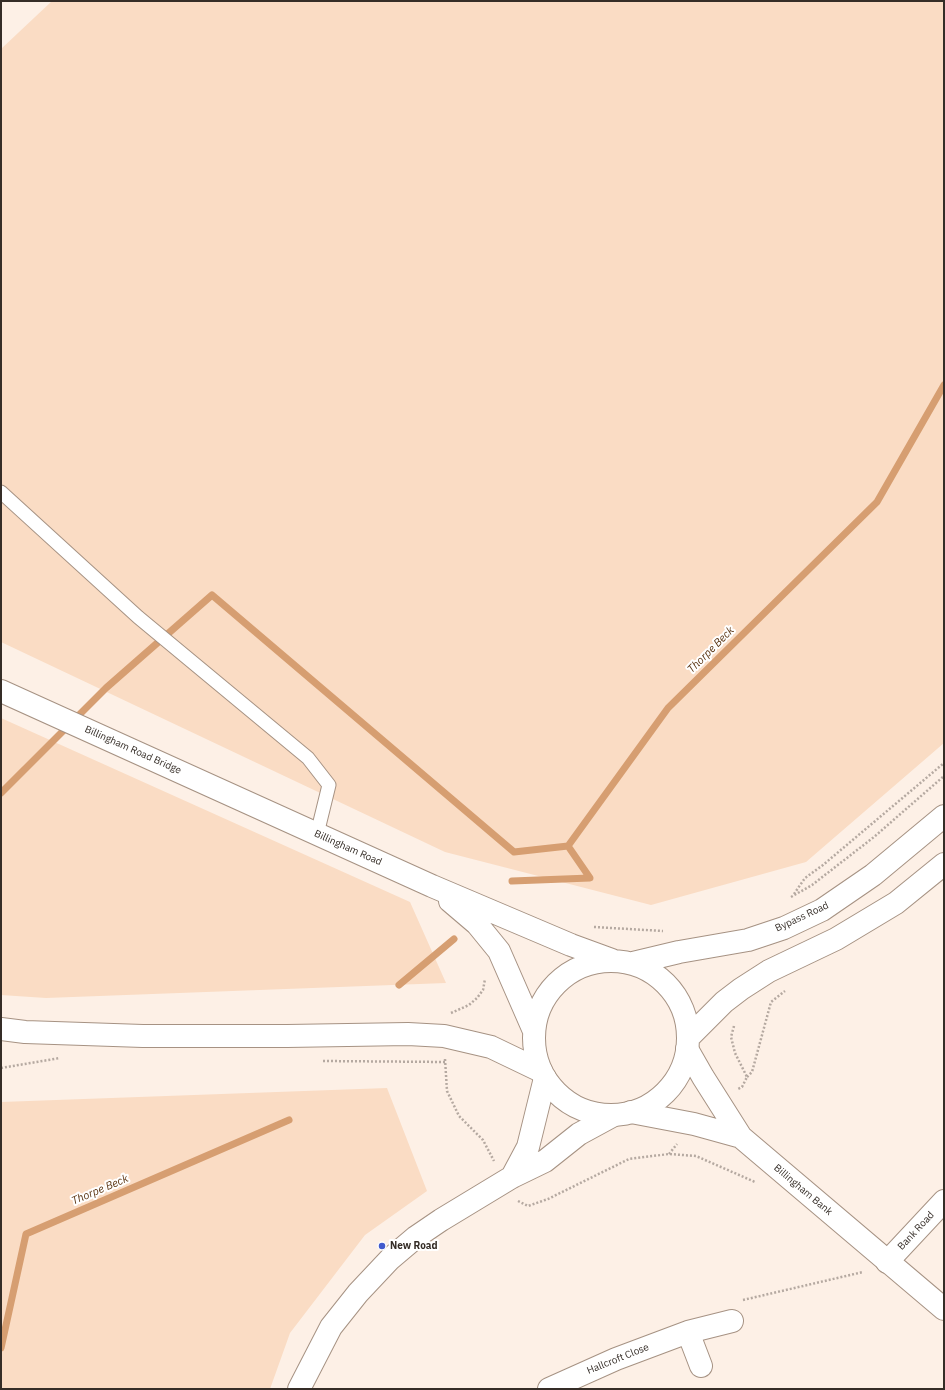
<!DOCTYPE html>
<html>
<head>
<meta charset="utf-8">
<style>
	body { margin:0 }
	#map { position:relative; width:945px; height:1390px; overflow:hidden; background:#fdf0e6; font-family:"IBM Plex Sans",sans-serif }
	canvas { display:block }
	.frame { position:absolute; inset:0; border:2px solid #352d27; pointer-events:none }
</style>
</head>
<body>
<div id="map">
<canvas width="945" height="1390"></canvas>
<div class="frame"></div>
</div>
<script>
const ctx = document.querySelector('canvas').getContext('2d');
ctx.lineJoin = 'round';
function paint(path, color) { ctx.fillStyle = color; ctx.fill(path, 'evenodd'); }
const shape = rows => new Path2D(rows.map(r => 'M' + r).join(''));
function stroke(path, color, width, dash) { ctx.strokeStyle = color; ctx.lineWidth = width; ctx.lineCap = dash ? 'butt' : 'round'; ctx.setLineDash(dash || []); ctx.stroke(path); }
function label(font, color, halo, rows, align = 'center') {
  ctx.font = font + ' "IBM Plex Sans",sans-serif'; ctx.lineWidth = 4; ctx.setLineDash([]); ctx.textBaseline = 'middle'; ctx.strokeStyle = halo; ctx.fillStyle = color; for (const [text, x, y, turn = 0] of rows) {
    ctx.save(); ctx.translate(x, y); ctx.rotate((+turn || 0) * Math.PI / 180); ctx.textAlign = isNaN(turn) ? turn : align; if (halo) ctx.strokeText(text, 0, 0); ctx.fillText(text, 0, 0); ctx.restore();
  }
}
const green = shape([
	[52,1,944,1,944,743,806,862,651,905,445,852,1,642,1,49],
	[1,718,410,902,446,983,46,998,1,995],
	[387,1088,427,1191,365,1235,290,1333,270,1389,1,1389,1,1102]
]);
const stream = shape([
	[1,793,106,688,212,595,514,852,568,846],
	[512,881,590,878,568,846,668,708,877,502,944,385],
	[399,985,454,939],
	[1,1348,26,1234,289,1120]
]);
const path = shape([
	[794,894,805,878,823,865,944,763],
	[791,897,812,885,874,837,944,776],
	[594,927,663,931],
	[451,1013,469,1005,477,998,483,990,485,979],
	[734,1026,731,1037,735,1053,747,1077,742,1087,738,1089],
	[445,1059,447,1091,459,1116,483,1140,494,1161],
	[323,1061,445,1062],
	[1,1068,60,1058],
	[747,1077,752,1072,771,1002,785,991],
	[669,1154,677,1144],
	[518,1201,528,1206,548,1199,629,1159,669,1154,696,1156,755,1182],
	[743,1300,863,1272]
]);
const lane = shape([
	[1,492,138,617,308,758,329,785,317,834]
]);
const street = shape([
	[512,1177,528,1147,545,1078],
	[887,1262,944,1201],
	[688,1332,701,1366],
	[299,1389,331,1327,358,1293,390,1259,416,1237,441,1220,512,1177,545,1161,579,1134,614,1115],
	[549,1389,616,1359,688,1332,732,1321]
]);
const secondary = shape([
	[687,1049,703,1077,741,1137,944,1309],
	[631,1112,694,1124,741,1137]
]);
const primary = shape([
	[1,691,432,886,571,945,612,960],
	[450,901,477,924,499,951,534,1031],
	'534 1038a77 77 0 1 1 154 0a77 77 0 1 1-154 0Z',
	[633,963,679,952,748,940,784,928,822,910,873,875,944,816],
	[688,1038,724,1002,741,989,769,971,836,939,896,903,944,864]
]);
const highway = shape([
	[1,1029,25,1032,143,1036,287,1036,408,1034,444,1036,491,1047,541,1071]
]);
const markers = [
	[382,1246,4,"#415bce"]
];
const streetNames = [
	["Billingham Road Bridge",133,750,24],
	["Billingham Road",348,848,24],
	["Bypass Road",802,917,-25],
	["Billingham Bank",803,1190,40],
	["Bank Road",916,1231,-47],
	["Hallcroft Close",618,1359,-22]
];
const poiNames = [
	["New Road",390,1246]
];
const waterNames = [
	["Thorpe Beck",711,650,-45],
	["Thorpe Beck",100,1190,-23]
];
paint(green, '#fadcc4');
stroke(stream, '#d69e71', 7);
stroke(lane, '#a69283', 15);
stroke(street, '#a69283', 24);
stroke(secondary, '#a69283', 24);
stroke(primary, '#a69283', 24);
stroke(highway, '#a69283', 24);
stroke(path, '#b5a9a1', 2.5, [2, 2]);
stroke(lane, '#fff', 13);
stroke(street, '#fff', 22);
stroke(secondary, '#fff', 22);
stroke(primary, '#fff', 22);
stroke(highway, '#fff', 22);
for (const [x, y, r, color] of markers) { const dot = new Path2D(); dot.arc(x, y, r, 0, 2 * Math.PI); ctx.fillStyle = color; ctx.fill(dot); stroke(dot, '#fff', 1.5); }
label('10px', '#352d27', '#fff', streetNames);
label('bold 10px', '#352d27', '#fff', poiNames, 'left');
label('italic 11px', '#5c3614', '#fff', waterNames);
</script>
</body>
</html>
